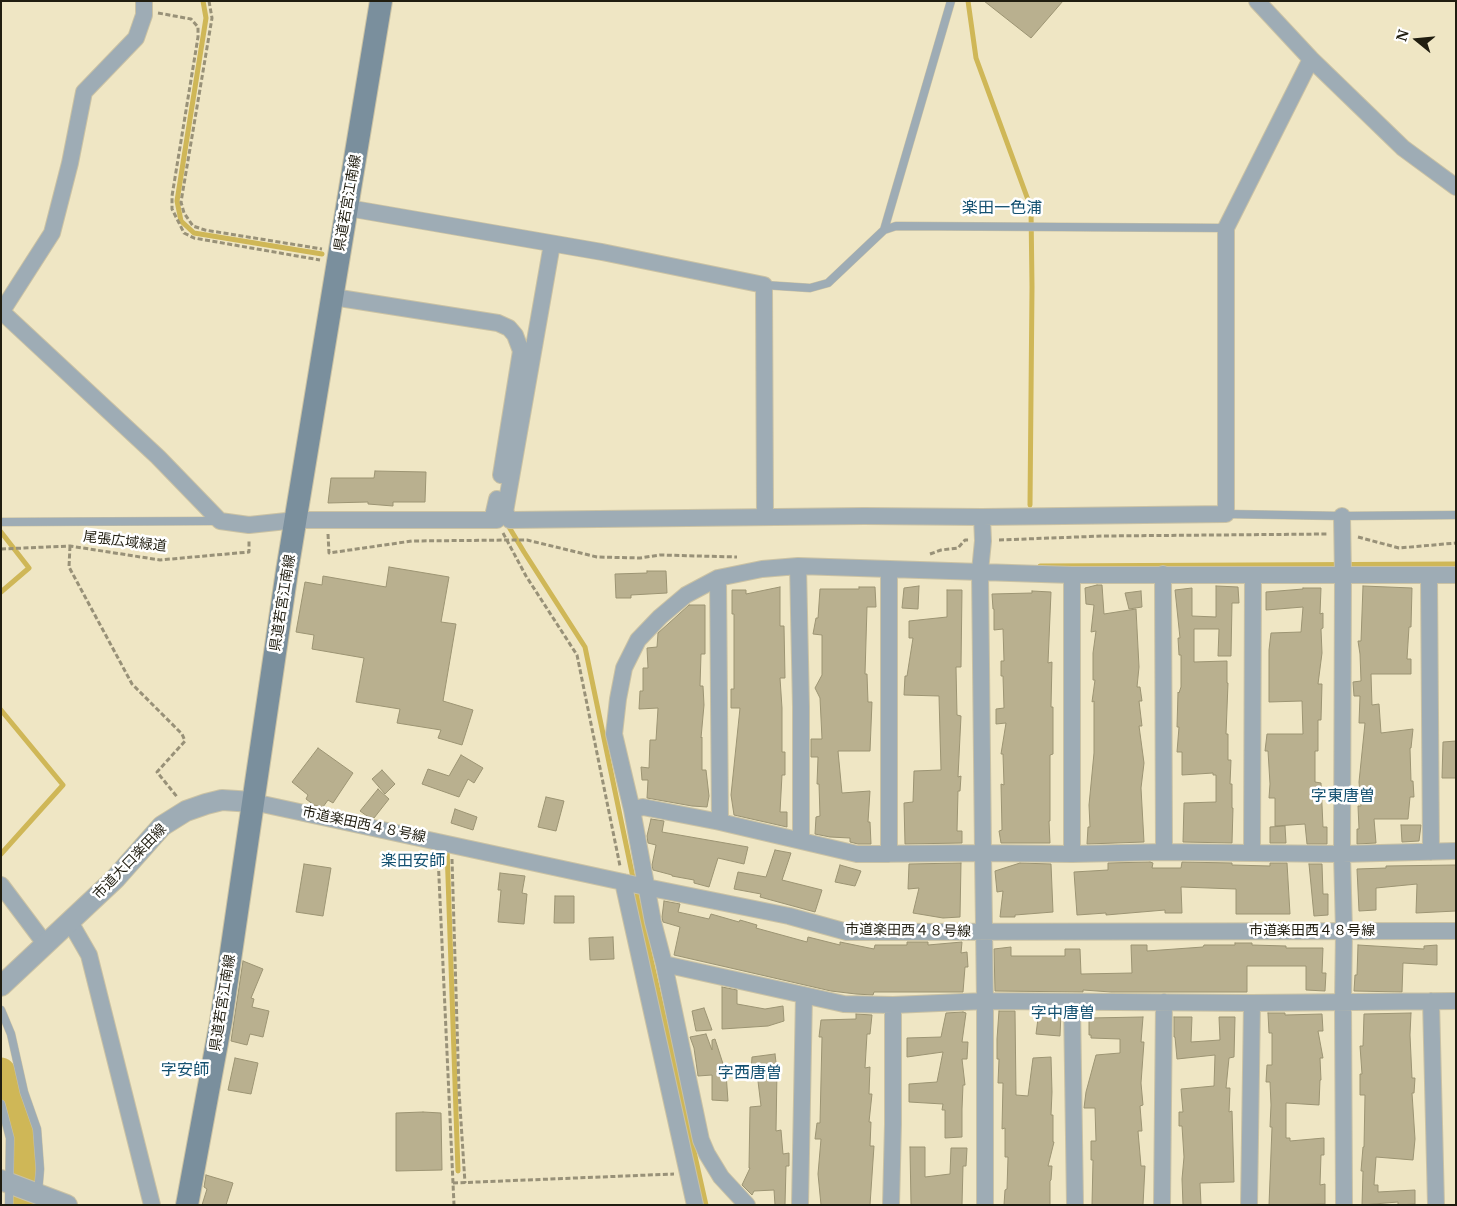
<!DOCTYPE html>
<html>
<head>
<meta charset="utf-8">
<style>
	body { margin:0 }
	#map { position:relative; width:1457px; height:1206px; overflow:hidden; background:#efe6c4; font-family:Merriweather,serif }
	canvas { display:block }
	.frame { position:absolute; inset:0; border:2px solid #201d10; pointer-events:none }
	.north { position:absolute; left:1392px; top:15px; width:50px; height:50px; -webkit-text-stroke:4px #fff; paint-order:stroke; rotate:287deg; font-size:14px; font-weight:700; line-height:20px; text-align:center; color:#201d10 }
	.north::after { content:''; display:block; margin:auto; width:18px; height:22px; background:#201d10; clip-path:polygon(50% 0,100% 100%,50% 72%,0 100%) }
</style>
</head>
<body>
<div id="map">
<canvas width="1457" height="1206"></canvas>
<div class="frame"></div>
<div class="north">N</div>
</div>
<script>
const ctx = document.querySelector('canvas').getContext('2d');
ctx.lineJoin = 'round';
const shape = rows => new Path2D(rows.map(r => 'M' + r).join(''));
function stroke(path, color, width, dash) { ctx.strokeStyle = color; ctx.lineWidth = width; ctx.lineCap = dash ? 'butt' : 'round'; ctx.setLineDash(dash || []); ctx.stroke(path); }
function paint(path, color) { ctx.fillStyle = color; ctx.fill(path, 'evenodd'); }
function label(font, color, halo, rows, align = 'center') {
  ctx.font = font + ' Merriweather,"Noto Sans JP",serif'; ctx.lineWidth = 5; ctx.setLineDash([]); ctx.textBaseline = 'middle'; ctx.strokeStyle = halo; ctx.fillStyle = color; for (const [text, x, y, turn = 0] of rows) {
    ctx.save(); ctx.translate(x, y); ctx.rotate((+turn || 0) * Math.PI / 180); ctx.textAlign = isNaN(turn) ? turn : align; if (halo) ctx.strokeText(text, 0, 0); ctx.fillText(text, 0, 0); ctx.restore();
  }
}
const stream = shape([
	[203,1,206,18,177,201,181,221,194,233,322,254],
	[968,1,976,58,1031,208,1032,287,1030,505],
	[506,522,524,552,585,647,637,897,706,1205],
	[1,532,29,568,1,592],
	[1040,566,1456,564],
	[1,710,63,785,1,854],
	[447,848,458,1171]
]);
const river = shape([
	[1,1072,23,1121,26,1136,24,1205]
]);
const building = shape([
	[984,1,1063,1,1031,38,984,1],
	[375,471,426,472,425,502,393,502,393,506,368,504,368,502,328,503,331,478,374,478,375,471],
	[389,567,449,577,441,622,456,624,443,701,473,710,462,745,438,738,441,730,397,723,400,709,356,702,364,658,312,649,314,635,296,632,305,582,322,585,323,576,386,587,389,567],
	[647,571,666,571,667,593,631,595,631,598,616,598,615,574,647,573,647,571],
	[1097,585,1102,585,1104,614,1136,609,1139,667,1137,687,1140,687,1142,701,1139,701,1142,726,1139,726,1144,763,1141,788,1144,842,1087,844,1088,827,1090,827,1089,805,1094,753,1094,701,1092,702,1095,680,1093,680,1093,653,1096,631,1091,632,1094,605,1086,604,1085,588,1097,585],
	[919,586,918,609,902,608,904,588,919,586],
	[1216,586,1238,587,1239,603,1232,603,1231,656,1218,656,1219,629,1194,629,1194,662,1227,661,1227,683,1228,683,1226,734,1228,734,1228,760,1231,760,1230,784,1232,784,1232,808,1233,808,1232,843,1183,842,1184,803,1216,802,1216,775,1213,775,1213,773,1182,775,1182,752,1177,752,1179,727,1177,727,1178,692,1179,693,1181,687,1181,655,1179,655,1178,638,1180,638,1175,590,1192,588,1192,616,1216,617,1216,586],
	[1363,586,1412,588,1411,627,1409,627,1407,659,1411,659,1411,674,1371,674,1372,705,1379,704,1381,733,1413,729,1411,748,1410,748,1411,781,1413,781,1414,797,1410,797,1408,819,1374,819,1376,843,1357,844,1357,829,1359,829,1358,806,1361,806,1359,782,1365,723,1359,723,1360,696,1354,696,1353,682,1361,681,1360,654,1358,641,1361,641,1363,586],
	[780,587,780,626,784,626,785,678,780,678,782,708,782,752,785,752,785,775,782,775,780,812,787,812,787,827,734,815,731,795,740,708,731,708,731,689,734,689,734,614,732,614,732,590,746,590,746,594,780,587],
	[859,587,875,587,876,607,867,607,865,674,867,674,868,702,872,702,870,751,838,751,842,793,870,791,868,822,870,822,871,844,858,844,850,842,850,838,830,837,815,834,816,817,820,816,819,784,817,784,818,757,811,757,811,739,822,739,820,698,815,688,822,675,822,635,813,634,816,618,818,618,820,589,859,589,859,587],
	[1303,588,1321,588,1320,614,1323,613,1323,628,1321,629,1322,653,1318,684,1322,684,1321,720,1318,720,1318,751,1315,751,1315,782,1321,783,1323,827,1327,827,1327,844,1307,844,1305,824,1275,826,1275,798,1269,798,1270,784,1268,751,1265,751,1267,734,1303,734,1302,701,1269,702,1269,650,1271,633,1301,632,1303,607,1266,610,1266,592,1303,589,1303,588],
	[947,590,962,590,961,667,956,667,957,715,961,716,958,777,961,776,960,791,958,791,957,831,962,831,962,843,905,844,904,803,913,802,914,771,941,770,939,696,904,695,905,676,907,676,913,638,909,638,909,621,947,617,947,590],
	[1032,591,1051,592,1048,663,1052,662,1051,707,1053,707,1053,754,1050,755,1050,821,1049,821,1050,843,1001,843,999,831,1002,830,1001,784,1004,785,1003,754,1001,754,1006,723,996,724,996,709,1004,708,1003,676,1001,676,1001,661,1004,661,1003,629,994,630,994,609,993,609,992,594,1032,593,1032,591],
	[1141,591,1142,607,1129,609,1125,593,1141,591],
	[689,605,705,605,705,654,701,654,700,686,703,686,704,705,701,738,702,737,702,770,706,770,709,796,707,807,692,806,647,798,648,780,642,780,641,767,649,768,650,740,656,740,658,708,639,709,640,691,643,691,643,668,648,668,647,648,657,647,658,633,689,605],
	[1456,741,1456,778,1442,778,1443,742,1456,741],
	[318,748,353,773,333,803,328,800,323,807,314,805,306,799,308,795,292,782,318,748],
	[461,755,483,768,474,783,468,779,459,797,422,784,428,769,449,776,461,755],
	[382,770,395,784,385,794,372,779,382,770],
	[378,789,389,799,374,818,367,816,360,811,378,789],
	[546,797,564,801,556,831,538,827,546,797],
	[455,809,477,817,473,830,451,823,455,809],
	[651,819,664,821,662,832,748,847,744,864,718,858,709,887,694,883,694,880,672,876,672,875,653,870,652,865,656,845,648,843,647,836,651,819],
	[1401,825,1421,825,1419,841,1402,842,1401,825],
	[1285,826,1286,843,1270,843,1270,827,1285,826],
	[775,850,791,853,782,880,822,890,815,912,760,897,761,894,734,889,738,872,766,877,775,850],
	[1150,862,1153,863,1152,868,1181,868,1182,862,1232,863,1232,865,1270,866,1270,863,1287,863,1290,914,1236,914,1236,889,1181,887,1182,913,1165,913,1165,910,1106,915,1106,913,1077,915,1074,872,1108,870,1108,863,1150,862],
	[961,863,960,917,943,918,913,913,919,888,908,889,909,864,961,863],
	[1020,863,1051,864,1053,912,1015,915,1015,917,1000,917,1003,891,997,892,995,871,1020,863],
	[304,864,331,868,323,916,296,912,304,864],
	[1309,864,1322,864,1323,894,1328,894,1328,915,1314,916,1309,864],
	[840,865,861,871,855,886,835,882,840,865],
	[1456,865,1456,911,1416,913,1417,884,1376,888,1376,910,1359,911,1357,869,1386,868,1386,866,1456,865],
	[500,873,525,876,522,893,527,894,524,924,498,922,501,890,498,890,500,873],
	[555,896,574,896,574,923,554,923,555,896],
	[664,901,680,904,678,912,709,919,711,914,739,922,740,920,757,925,756,928,807,942,808,937,840,945,840,942,874,949,875,945,907,945,907,942,928,942,928,945,962,942,961,953,967,952,968,967,965,967,963,992,874,992,873,995,856,994,831,991,674,955,680,927,663,922,662,917,664,901],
	[613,937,614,959,590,960,589,938,613,937],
	[1235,943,1252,943,1252,945,1286,946,1286,948,1323,948,1322,973,1326,973,1325,991,1306,990,1306,966,1247,966,1247,992,1111,992,1083,990,1083,992,995,991,994,949,1011,947,1011,956,1065,956,1065,949,1080,949,1081,974,1132,973,1131,945,1147,945,1147,951,1203,947,1204,945,1235,945,1235,943],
	[1358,945,1424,949,1424,946,1437,945,1437,965,1403,963,1402,992,1354,991,1355,975,1357,975,1358,945],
	[243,961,263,969,251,998,254,999,252,1007,269,1011,263,1037,250,1034,247,1045,231,1041,243,961],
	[722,987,737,990,737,1004,765,1009,783,1006,784,1021,768,1026,722,1029,722,987],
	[704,1008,712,1030,696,1031,692,1011,704,1008],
	[999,1011,1015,1011,1016,1095,1028,1096,1033,1058,1051,1057,1052,1092,1051,1115,1053,1115,1053,1142,1054,1142,1048,1166,1052,1166,1051,1180,1050,1181,1050,1205,1004,1205,1005,1190,1007,1189,1008,1157,1005,1157,1005,1128,1002,1129,1003,1083,998,1083,999,1059,997,1059,997,1039,999,1011],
	[1039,1011,1061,1012,1060,1036,1036,1034,1039,1011],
	[963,1012,966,1013,962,1042,968,1042,967,1059,962,1059,965,1085,963,1085,962,1109,962,1137,945,1138,945,1110,942,1110,943,1104,909,1102,909,1084,937,1082,943,1052,907,1057,907,1038,941,1037,946,1013,963,1012],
	[1268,1013,1285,1013,1285,1015,1322,1014,1323,1031,1318,1031,1323,1058,1320,1058,1321,1080,1320,1080,1319,1105,1286,1103,1286,1138,1290,1138,1290,1141,1324,1138,1324,1155,1321,1155,1320,1185,1325,1184,1325,1204,1269,1205,1272,1127,1270,1127,1271,1105,1270,1082,1266,1082,1267,1065,1272,1065,1272,1033,1269,1033,1268,1013],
	[1411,1013,1410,1035,1412,1078,1415,1078,1414,1093,1412,1093,1415,1139,1413,1160,1376,1157,1374,1185,1378,1185,1378,1192,1415,1190,1415,1204,1398,1205,1398,1202,1362,1205,1363,1171,1361,1171,1363,1147,1364,1147,1365,1095,1360,1095,1360,1074,1362,1074,1360,1046,1363,1046,1364,1014,1411,1013],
	[856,1014,872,1015,870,1034,867,1034,865,1068,870,1067,869,1094,872,1094,869,1122,871,1122,870,1146,874,1146,870,1205,821,1205,818,1174,821,1139,815,1139,817,1123,820,1123,822,1037,819,1037,821,1020,856,1019,856,1014],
	[1143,1017,1141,1042,1144,1042,1141,1083,1143,1105,1140,1106,1142,1131,1138,1131,1141,1166,1145,1166,1143,1205,1092,1205,1093,1160,1091,1160,1091,1141,1096,1141,1095,1108,1084,1108,1086,1092,1096,1055,1120,1053,1120,1039,1091,1038,1091,1035,1089,1035,1089,1018,1143,1017],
	[1174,1017,1192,1017,1191,1042,1220,1040,1219,1017,1235,1017,1234,1057,1229,1058,1226,1088,1230,1088,1229,1112,1232,1111,1234,1182,1200,1183,1201,1205,1183,1205,1182,1179,1184,1157,1182,1126,1179,1126,1179,1112,1183,1112,1181,1089,1214,1086,1215,1055,1177,1059,1175,1037,1174,1037,1174,1017],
	[706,1034,712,1050,712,1040,715,1039,726,1073,728,1101,712,1100,712,1075,698,1076,694,1048,690,1037,706,1034],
	[775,1054,777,1071,776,1131,781,1130,783,1154,789,1153,789,1166,786,1166,785,1205,775,1205,774,1190,754,1191,752,1195,742,1185,750,1168,749,1168,750,1107,761,1106,757,1073,751,1073,752,1057,775,1054],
	[235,1058,258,1063,251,1094,228,1090,235,1058],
	[423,1112,441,1113,442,1170,396,1171,396,1113,423,1112],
	[910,1147,925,1147,925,1177,950,1174,951,1148,967,1148,966,1166,963,1166,962,1205,911,1205,910,1147],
	[206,1175,233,1183,226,1205,202,1205,207,1189,204,1187,206,1175]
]);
const path = shape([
	[209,1,212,18,181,202,184,213,193,226,205,230,322,249],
	[158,13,191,19,198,27,198,37,172,196,172,209,184,233,194,238,320,260],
	[503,533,526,576,577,655,620,866],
	[328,534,329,553,412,541,514,540,527,540,597,557,640,558,660,555,737,557],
	[1358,537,1399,548,1456,543],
	[999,540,1103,536,1327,534],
	[70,546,69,567,132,684,182,734,185,741,157,772,178,798],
	[1,549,70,546,160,560,249,552,249,539],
	[930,554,941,550,958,548,965,540,970,540],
	[438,856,454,1205],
	[452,859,459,1091,465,1183],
	[453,1183,674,1174]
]);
const service = shape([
	[884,230,951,1],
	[764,285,810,288,828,283,884,230,896,226,1226,228],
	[1226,514,1342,516,1456,515],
	[1,522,217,521],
	[1,1010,11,1034,24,1092,37,1129,40,1169,38,1193],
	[1,1104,10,1138,9,1205]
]);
const minor = shape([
	[1257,1,1311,59,1403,148,1456,187],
	[348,208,602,252,764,285,765,517],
	[552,244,505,512,510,520,864,516,982,517,1226,514,1226,228,1311,59],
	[333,297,498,323,509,328,515,335,521,351,501,475],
	[1,311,158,457,220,521,249,525,296,520,497,520,494,512,497,499],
	[2,311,52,233,70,163,84,92,136,38,144,15,144,1],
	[1342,516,1343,575,1342,854,1344,931,1343,1002,1344,1205],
	[798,566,801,707,801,841],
	[1163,574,1164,852],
	[1429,576,1431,852],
	[718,578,720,822],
	[253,802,646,887,789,916,847,932,1456,931],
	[632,810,643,807,720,822,857,854,983,853,980,571,983,541,982,517],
	[1252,853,1253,575],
	[889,854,889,570],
	[1072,854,1072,575],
	[623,882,695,1205],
	[1,885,46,945],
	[70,922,89,955,152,1205],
	[664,964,844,1004,893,1005,985,1001,1252,1003,1456,1001],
	[1431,1001,1436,1205],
	[1072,1003,1075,1205],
	[747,1205,721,1177,707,1154,701,1140,664,964,653,922,632,810,614,734,618,699,624,668,638,640,660,617,686,595,718,578,762,569,798,566,1072,575,1456,575],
	[800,1205,804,995],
	[891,1205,893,1124,893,1005],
	[985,1205,985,1001,983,853,1072,854,1164,852,1342,854,1456,851],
	[1162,1205,1164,1002],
	[1249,1205,1252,1003]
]);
const tertiary = shape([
	[1,986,115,879,162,826,186,811,206,804,222,800,253,802],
	[1,1180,67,1205]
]);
const secondary = shape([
	[187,1205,221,1021,287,571,381,1]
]);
const streetNames = [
	["県道若宮江南線",348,203,-80],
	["尾張広域緑道",125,542,7],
	["県道若宮江南線",283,603,-81],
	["市道楽田西４８号線",364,825,12],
	["市道大口楽田線",130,862,-46],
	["市道楽田西４８号線",908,931,1],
	["市道楽田西４８号線",1312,931],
	["県道若宮江南線",223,1003,-81]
];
const quarterNames = [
	["楽田一色浦",1002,208],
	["字東唐曽",1343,796],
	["楽田安師",413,861],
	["字中唐曽",1063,1013],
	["字安師",185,1070],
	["字西唐曽",750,1073]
];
stroke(stream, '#cfb757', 5);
stroke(river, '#cfb757', 29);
paint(building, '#b9b08f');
stroke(building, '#9c9473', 1);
stroke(service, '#cac2a4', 9);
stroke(minor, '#cac2a4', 18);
stroke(tertiary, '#cac2a4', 22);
stroke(secondary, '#cac2a4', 24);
stroke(path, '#989178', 3, [5, 2.5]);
stroke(service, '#9eacb5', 8);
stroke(minor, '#9eacb5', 16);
stroke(tertiary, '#9eacb5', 20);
stroke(secondary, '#7a8f9d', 22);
label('14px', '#201d10', '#fff', streetNames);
label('16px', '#135070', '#fff', quarterNames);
</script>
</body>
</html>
